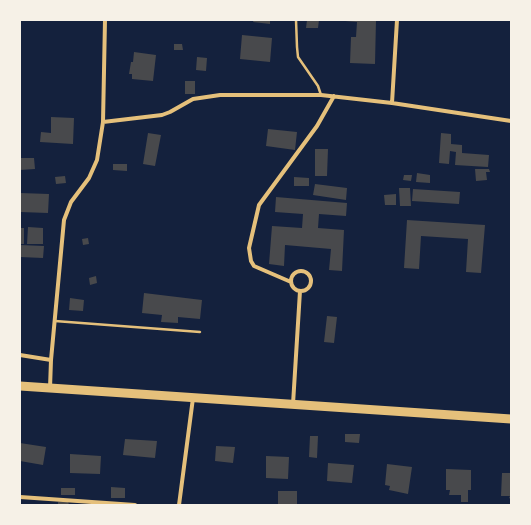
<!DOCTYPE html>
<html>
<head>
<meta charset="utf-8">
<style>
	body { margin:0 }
	#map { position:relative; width:531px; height:525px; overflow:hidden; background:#14213d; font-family:"Crimson Pro",serif }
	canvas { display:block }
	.frame { position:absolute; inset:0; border:21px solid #f6f1e7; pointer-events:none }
</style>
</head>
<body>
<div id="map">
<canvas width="531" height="525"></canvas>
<div class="frame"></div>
</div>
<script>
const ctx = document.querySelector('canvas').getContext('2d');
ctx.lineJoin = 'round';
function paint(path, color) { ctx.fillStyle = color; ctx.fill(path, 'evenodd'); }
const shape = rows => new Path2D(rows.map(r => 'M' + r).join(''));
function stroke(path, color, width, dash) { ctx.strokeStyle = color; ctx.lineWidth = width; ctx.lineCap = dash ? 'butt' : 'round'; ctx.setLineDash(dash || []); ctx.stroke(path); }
const building = shape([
	[254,20,270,20,270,24,253,22],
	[307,20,319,20,318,28,306,28],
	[345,20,376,20,375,64,350,63,351,37,356,37,357,22,345,21],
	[242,35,272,38,270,62,240,59],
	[174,44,182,44,183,50,174,50],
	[134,52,156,55,153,81,132,79,132,74,129,74,131,62,133,62],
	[197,57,207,58,206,71,196,70],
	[185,81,195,81,195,94,185,94],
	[51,117,74,118,73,144,40,142,41,132,51,133],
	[268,129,297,132,295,150,266,146],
	[148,133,161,135,155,166,143,164],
	[441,133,451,134,451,144,462,145,462,153,489,155,488,167,455,165,456,152,450,151,449,164,439,163],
	[315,149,328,149,327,176,315,176],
	[20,158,34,158,35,169,20,170],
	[113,164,127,164,127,171,113,170],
	[475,169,489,169,490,172,486,172,487,180,476,181],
	[417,173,430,175,430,183,416,182],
	[404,175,412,175,411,181,403,180],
	[65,176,66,183,56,184,55,177],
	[294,177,309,178,309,186,294,186],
	[315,184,347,188,346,200,313,195],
	[399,188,410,188,411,206,400,206],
	[413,189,460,192,459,204,412,201],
	[20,193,49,194,48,213,20,212],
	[396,194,396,205,385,205,384,195],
	[276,197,347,203,346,216,319,214,318,228,344,230,342,271,329,270,331,249,285,245,284,266,269,264,272,226,302,228,303,214,275,212],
	[407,220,485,225,481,273,466,272,468,239,421,236,419,269,404,268],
	[28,227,43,228,43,244,27,244],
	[20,228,24,228,24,244,20,244],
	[88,238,89,244,83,245,82,239],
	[20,245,44,246,43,258,20,257],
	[96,276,97,283,90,285,89,278],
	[144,293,202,300,200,319,178,317,178,323,161,322,162,315,142,313],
	[70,298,84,300,83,311,69,310],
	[327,316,337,317,334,343,324,342],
	[345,434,360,434,359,443,345,442],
	[310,436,318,436,317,458,309,457],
	[125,439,157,441,155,458,123,455],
	[20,443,46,447,43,465,20,461],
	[216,446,235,447,233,463,215,461],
	[70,454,101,456,100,474,70,473],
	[266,456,289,457,288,479,266,478],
	[328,463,354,465,352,483,327,481],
	[387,464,412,467,408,494,389,490,390,486,385,485],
	[446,469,471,470,471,490,468,490,468,502,461,502,461,495,449,495,450,490,446,490],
	[502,473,511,473,511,499,509,498,510,496,501,496],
	[111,487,125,488,125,498,111,498],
	[61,488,75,488,75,495,61,495],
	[278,491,297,491,297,505,278,505],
	[68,501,69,505,58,505,58,502]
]);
const service = shape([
	[296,20,297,47,298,57,318,86,321,95],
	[55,321,200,332]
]);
const minor = shape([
	[397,20,392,103,511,121],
	[103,122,162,115,170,112,193,99,220,95,321,95,392,103],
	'291 281a10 10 0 1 1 20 0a10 10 0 1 1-20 0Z',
	[291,282,254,266,251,261,249,248,259,205,317,126,334,96],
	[20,355,51,360],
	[50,388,51,360,64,220,71,202,89,178,97,160,103,122,105,20],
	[293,404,300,291],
	[20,497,135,505],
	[179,505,193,398]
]);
const trunk = shape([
	[20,386,511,419]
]);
paint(building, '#48494c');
stroke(service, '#e5c07b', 2.5);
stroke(minor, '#e5c07b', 4);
stroke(trunk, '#e5c07b', 9);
</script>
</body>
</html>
